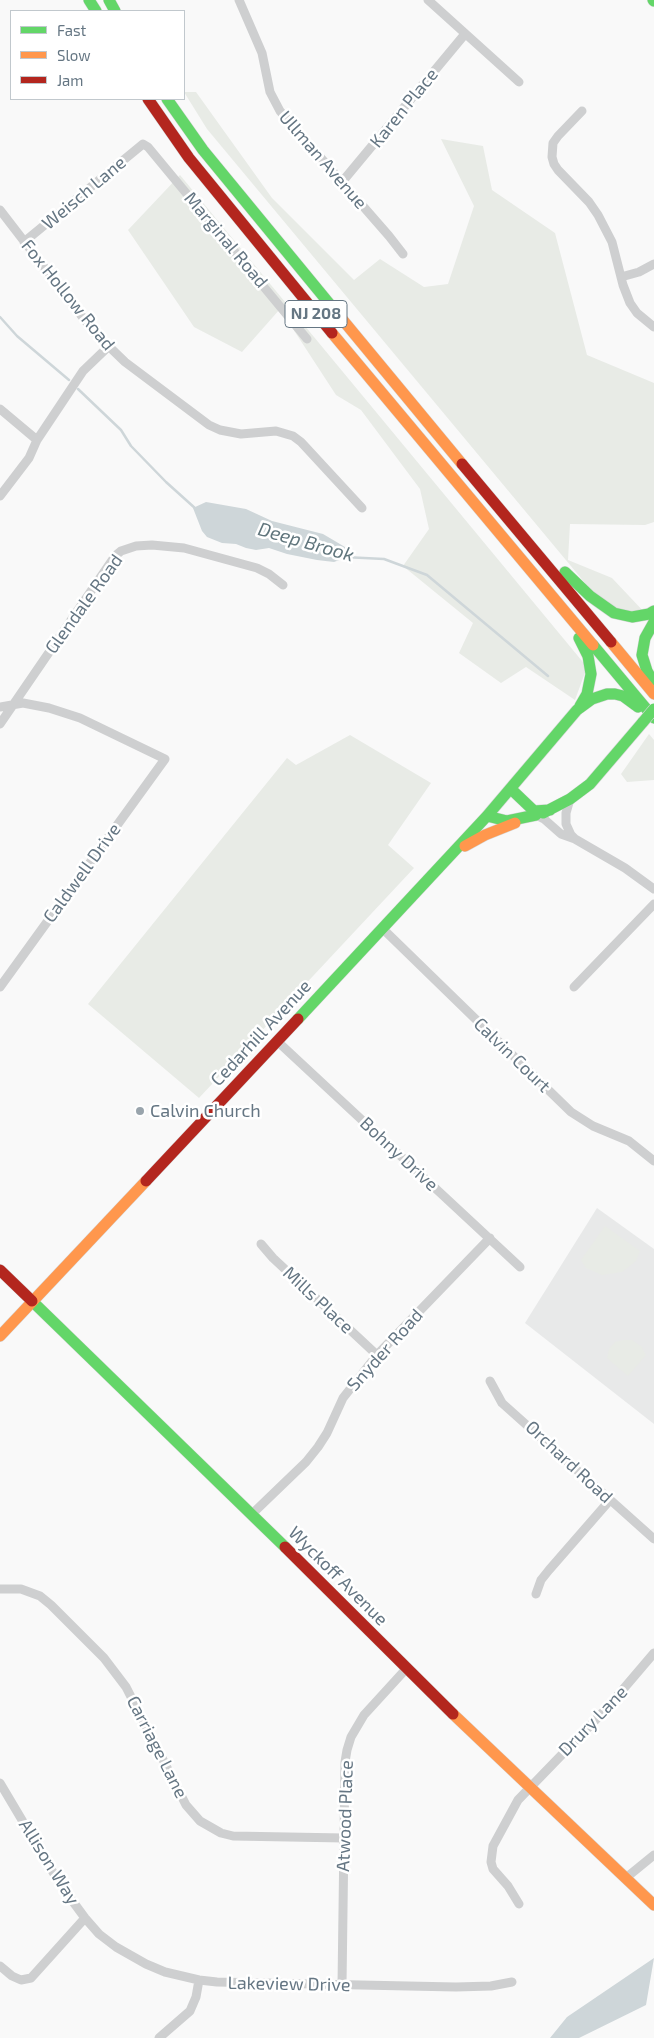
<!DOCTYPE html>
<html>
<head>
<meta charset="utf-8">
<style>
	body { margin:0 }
	#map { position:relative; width:654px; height:2038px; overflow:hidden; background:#f9f9f9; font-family:"Exo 2",sans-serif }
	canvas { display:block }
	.legend { position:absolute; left:10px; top:10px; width:175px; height:90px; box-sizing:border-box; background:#fff; border:1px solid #c1c8cd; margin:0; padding:6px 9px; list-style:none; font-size:15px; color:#657683 }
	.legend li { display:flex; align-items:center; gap:10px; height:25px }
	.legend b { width:25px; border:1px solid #c1c8cd }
</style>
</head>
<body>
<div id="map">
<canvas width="654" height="2038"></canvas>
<ul class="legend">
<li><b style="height:6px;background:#63d668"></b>Fast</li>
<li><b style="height:6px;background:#ff974d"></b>Slow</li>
<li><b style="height:6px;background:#b3261e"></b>Jam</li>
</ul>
</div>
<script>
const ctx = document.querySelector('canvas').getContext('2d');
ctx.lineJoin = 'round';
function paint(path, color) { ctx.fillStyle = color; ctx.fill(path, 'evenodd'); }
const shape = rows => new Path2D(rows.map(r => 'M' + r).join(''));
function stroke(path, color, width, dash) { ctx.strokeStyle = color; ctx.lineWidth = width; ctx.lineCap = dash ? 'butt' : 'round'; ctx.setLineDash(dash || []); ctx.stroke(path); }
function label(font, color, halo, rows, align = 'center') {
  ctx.font = font + ' "Exo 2",sans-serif'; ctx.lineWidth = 5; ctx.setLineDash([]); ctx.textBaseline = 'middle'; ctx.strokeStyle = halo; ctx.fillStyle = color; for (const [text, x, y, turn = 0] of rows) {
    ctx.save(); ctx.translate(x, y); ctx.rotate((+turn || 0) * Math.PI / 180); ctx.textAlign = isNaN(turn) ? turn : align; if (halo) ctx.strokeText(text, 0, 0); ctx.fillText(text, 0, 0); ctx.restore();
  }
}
const built = shape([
	[597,1208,654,1249,654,1424,525,1323]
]);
const green = shape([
	[184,92,196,92,272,198,354,280,380,259,424,287,448,284,474,206,441,139,483,146,492,190,555,233,587,355,654,383,654,522,645,525,570,524,568,560,612,578,646,614,610,613,207,129],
	[180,175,587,667,575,700,526,667,501,683,459,653,473,623,403,566,429,529,420,489,361,410,336,395,280,309,242,352,194,327,128,230],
	[649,734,654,740,654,780,627,782,621,774],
	[350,735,431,783,388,845,414,868,199,1098,88,1004,287,758,296,765],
	[605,1226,640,1251,636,1261,622,1272,602,1275,586,1268,581,1260],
	[623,1340,632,1340,641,1346,646,1355,628,1376,607,1358,609,1349,615,1342]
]);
const water = shape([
	[206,502,246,509,272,521,323,534,345,547,345,558,334,562,317,560,287,554,269,548,256,550,246,548,236,544,222,543,207,537,202,531,193,508],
	[654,1958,646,2005,579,2038,550,2038,567,2017]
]);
const stream = shape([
	[0,317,17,336,69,380],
	[78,389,121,430,131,446,166,482,196,509],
	[344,557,384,559,427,575,548,676]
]);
const street = shape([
	[239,0,262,53,270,92,280,111,389,236,403,254],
	[428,0,519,82],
	[582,111,558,136,553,143,552,157,554,164,558,170,589,202,598,215,612,242,623,285,630,303,637,313,654,327],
	[342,182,465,34],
	[0,210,94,332,125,362,209,425,220,430,241,434,276,431,293,436,301,442,362,508],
	[24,242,143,144,148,147,307,339],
	[621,277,639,272,654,264],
	[0,409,37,440],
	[0,496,29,458,37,440,83,371,109,346],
	[0,707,23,703,49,708,80,718,165,759,0,987],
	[0,724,115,556,121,551,136,546,152,545,184,548,257,568,269,574,283,585],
	[570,799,566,813,566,824,571,835,575,839],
	[536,815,544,819,561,834,575,839,625,868,654,889],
	[383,929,571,1112,593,1126,629,1141,654,1161],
	[574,987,654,904],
	[277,1041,520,1267],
	[261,1244,273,1258,377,1355],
	[490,1381,502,1403,654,1539],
	[252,1514,306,1462,318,1447,327,1433,343,1398,377,1355,490,1238],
	[0,1589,21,1589,40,1596,51,1605,104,1658,126,1687,186,1805,200,1821,221,1833,233,1836,344,1838],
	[536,1594,541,1580,549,1570,610,1500],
	[0,1783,60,1884,85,1918,99,1934,116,1947,146,1964,165,1972,199,1980,217,1982,456,1987,491,1986,512,1982],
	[627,1877,654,1855],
	[519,1904,508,1886,493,1869,491,1862,493,1846,518,1800,608,1707,654,1653],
	[0,1966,12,1976,21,1980,31,1978,85,1918],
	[342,1985,345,1762,347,1750,351,1737,364,1715,406,1669],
	[159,2038,190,2011,196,1997,199,1980]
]);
const fast = shape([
	[89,0,96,11],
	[109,0,115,11],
	[653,0,654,1],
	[167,99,203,150,337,313],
	[565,572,590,596,614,613,632,617,649,614,654,611],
	[654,622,645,638,642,655,647,671,654,683],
	[579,638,588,656,591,674,587,694,580,706],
	[593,645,654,718],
	[511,789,534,811,550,810],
	[543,813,570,799,590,784,643,722],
	[487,816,577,710,592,699,607,694,615,694,623,696,638,707],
	[298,1019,487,816,507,821,536,815],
	[32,1301,285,1547]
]);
const slow = shape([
	[337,313,462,464],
	[332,333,593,645],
	[611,642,654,694],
	[465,846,485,835,515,823],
	[0,1336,146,1181],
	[453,1714,654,1905]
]);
const jam = shape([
	[148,99,189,158,332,333],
	[462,464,611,642],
	[146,1181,298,1019],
	[0,1270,32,1301],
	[285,1547,453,1714]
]);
const fastBridge = shape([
	[643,722,654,709]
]);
const markers = [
	[140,1111,5,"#99a4ac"]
];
const shields = [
	[316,314,62]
];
const shieldNames = [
	["NJ 208",316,314]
];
const streetNames = [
	["Karen Place",404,108,-51],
	["Ullman Avenue",323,160,49],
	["Weisch Lane",84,193,-40],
	["Marginal Road",226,240,50],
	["Fox Hollow Road",68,295,51],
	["Glendale Road",84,604,-54],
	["Caldwell Drive",82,873,-54],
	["Cedarhill Avenue",261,1033,-47],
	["Calvin Court",512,1055,44],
	["Bohny Drive",399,1154,43],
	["Mills Place",318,1300,43],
	["Snyder Road",385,1350,-48],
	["Orchard Road",569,1462,43],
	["Wyckoff Avenue",338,1576,45],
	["Drury Lane",593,1721,-46],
	["Carriage Lane",157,1747,63],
	["Atwood Place",345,1816,-88],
	["Allison Way",49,1862,58],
	["Lakeview Drive",289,1984,1]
];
const poiNames = [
	["Calvin Church",150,1111]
];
const waterNames = [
	["Deep Brook",306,542,16]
];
paint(built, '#e8e9e9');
paint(green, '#e8ebe6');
paint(water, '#ced6d9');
stroke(stream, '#ced6d9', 2.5);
stroke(fast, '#d5d6d7', 12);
stroke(slow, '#d5d6d7', 12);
stroke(jam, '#d5d6d7', 12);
stroke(street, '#cecfd0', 9);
stroke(fast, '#63d668', 11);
stroke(slow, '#ff974d', 11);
stroke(jam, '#b3261e', 11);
stroke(fastBridge, '#d5d6d7', 12, []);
stroke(fastBridge, '#63d668', 11);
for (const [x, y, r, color] of markers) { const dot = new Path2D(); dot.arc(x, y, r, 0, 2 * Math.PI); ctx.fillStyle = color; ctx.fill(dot); stroke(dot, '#fff', 2); }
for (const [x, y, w] of shields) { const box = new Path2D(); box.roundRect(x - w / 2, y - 13.5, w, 27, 4); ctx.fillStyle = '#fff'; ctx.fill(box); stroke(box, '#657683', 1); }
label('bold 16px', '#657683', null, shieldNames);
label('18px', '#657683', '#fff', streetNames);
label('18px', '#657683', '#fff', poiNames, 'left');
label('italic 19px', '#60757c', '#fff', waterNames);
</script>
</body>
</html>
